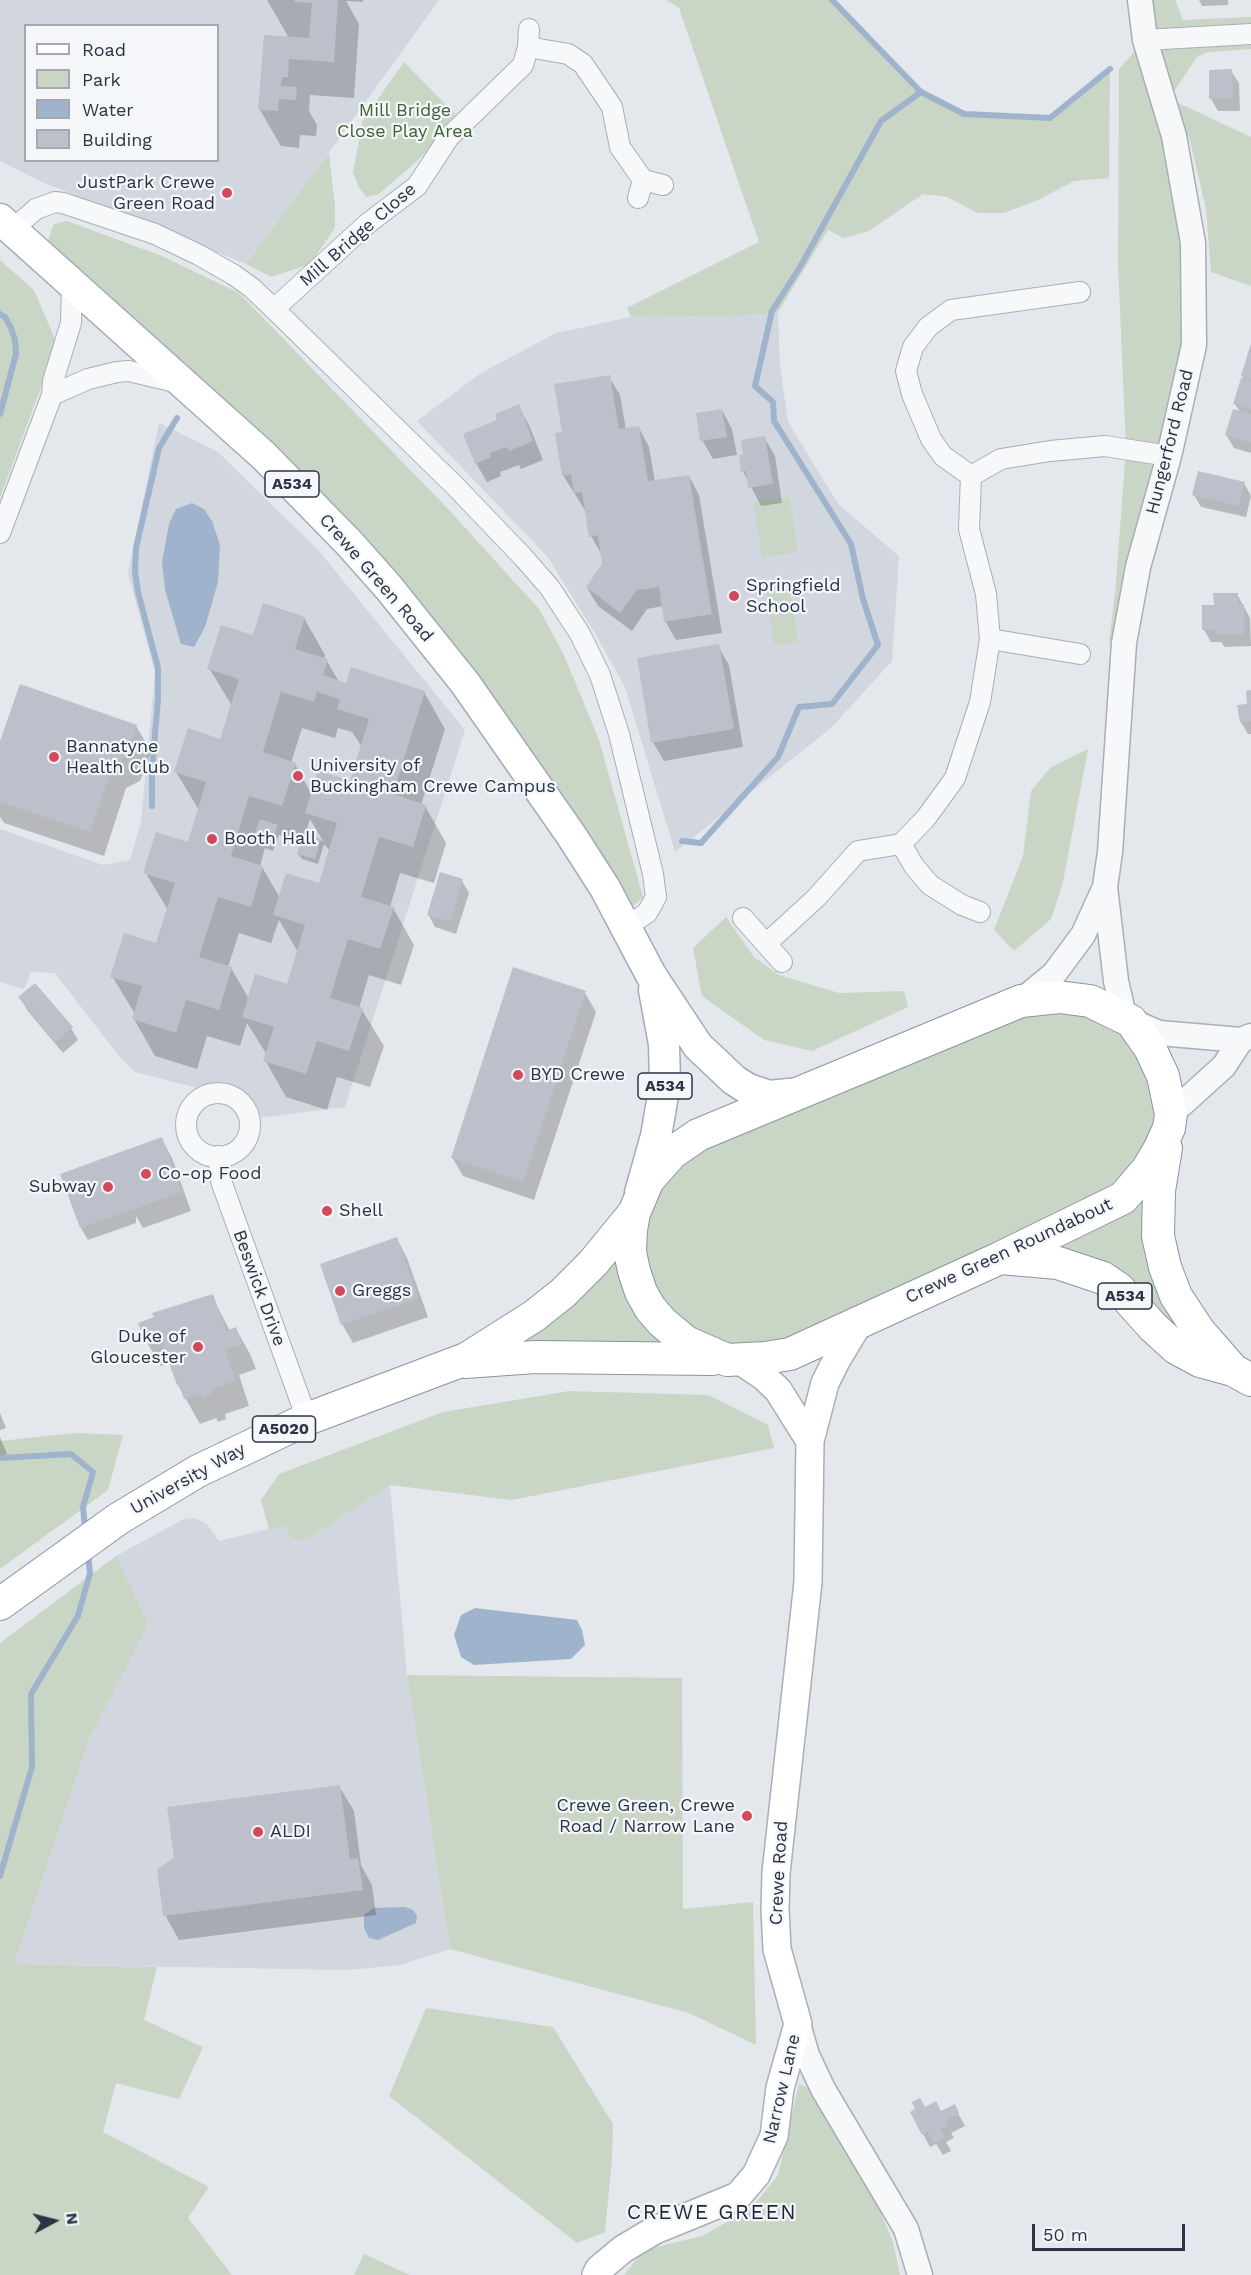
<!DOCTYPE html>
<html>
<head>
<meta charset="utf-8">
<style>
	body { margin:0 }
	#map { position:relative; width:1251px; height:2275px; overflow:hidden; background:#e4e7ec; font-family:"Work Sans",sans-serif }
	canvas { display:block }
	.legend { position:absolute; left:24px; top:24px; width:195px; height:138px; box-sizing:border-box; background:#f4f6f9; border:2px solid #a4a8b1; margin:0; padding:8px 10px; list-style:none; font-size:18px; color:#2b3445 }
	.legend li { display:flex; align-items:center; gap:12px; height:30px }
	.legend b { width:30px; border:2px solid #a4a8b1 }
	.north { position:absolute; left:24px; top:2191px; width:60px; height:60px; -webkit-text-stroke:4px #f4f6f9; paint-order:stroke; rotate:83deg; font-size:16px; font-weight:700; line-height:24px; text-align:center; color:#2b3445 }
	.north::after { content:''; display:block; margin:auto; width:21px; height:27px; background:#2b3445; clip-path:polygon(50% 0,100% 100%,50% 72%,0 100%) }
	.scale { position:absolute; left:1032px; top:2224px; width:153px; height:27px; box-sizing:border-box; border:3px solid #2b3445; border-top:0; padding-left:8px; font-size:18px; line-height:21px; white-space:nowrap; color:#2b3445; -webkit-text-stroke:4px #f4f6f9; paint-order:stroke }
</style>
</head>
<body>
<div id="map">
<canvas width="1251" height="2275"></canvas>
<ul class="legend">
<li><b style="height:8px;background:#fff"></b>Road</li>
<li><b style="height:16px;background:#c9d6c5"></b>Park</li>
<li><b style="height:16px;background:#9fb4cc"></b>Water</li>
<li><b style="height:16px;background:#bbc0ca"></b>Building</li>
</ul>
<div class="north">N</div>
<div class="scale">50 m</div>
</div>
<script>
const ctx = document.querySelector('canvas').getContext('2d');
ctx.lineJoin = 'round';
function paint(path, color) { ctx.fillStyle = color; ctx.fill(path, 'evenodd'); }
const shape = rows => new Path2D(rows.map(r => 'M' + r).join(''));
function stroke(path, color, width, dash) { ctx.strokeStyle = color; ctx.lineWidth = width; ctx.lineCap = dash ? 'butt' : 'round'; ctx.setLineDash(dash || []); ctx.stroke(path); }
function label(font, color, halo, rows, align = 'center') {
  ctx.font = font + ' "Work Sans",sans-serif'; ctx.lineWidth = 4.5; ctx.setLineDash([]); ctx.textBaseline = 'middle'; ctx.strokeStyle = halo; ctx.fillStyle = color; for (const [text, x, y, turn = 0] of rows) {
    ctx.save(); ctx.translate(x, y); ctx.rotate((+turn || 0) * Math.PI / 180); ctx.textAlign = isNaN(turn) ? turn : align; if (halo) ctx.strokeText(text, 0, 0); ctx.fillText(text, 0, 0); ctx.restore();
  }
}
const built = shape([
	[0,0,439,0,312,176,246,264,40,181,0,161],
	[26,26,218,26,218,160,26,160],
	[778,312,780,366,788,422,838,504,899,556,892,661,831,728,675,852,625,687,596,635,547,556,417,421,481,373,556,333,631,317,733,316],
	[159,423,218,452,319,551,465,730,345,1107,249,1119,217,1093,135,1072,118,1055,55,973,31,972,24,989,0,982,0,829,103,865,130,860,141,822,155,672,128,573],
	[390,1485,407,1675,450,1949,400,1965,348,1970,14,1964,88,1742,147,1624,116,1556,184,1519,194,1518,207,1524,219,1541,285,1525,308,1539]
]);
const green = shape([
	[666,0,832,0,921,92,964,114,1050,118,1110,69,1109,178,1074,181,1040,199,1004,213,978,213,947,197,923,194,869,231,844,238,828,230,778,312,733,316,631,317,627,308,759,242,679,8],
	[1140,0,1175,0,1183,20,1251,17,1251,49,1208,52,1197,57,1175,90,1160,90,1174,136,1194,345,1124,643,1109,641,1115,595,1126,449,1118,264,1119,69,1145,40],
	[404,62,455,114,428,150,416,162,379,194,366,197,358,186,353,172,363,120],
	[1174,101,1251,137,1251,286,1211,272,1206,209,1191,144],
	[329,153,335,207,335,228,310,264,271,277,246,264],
	[67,221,162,256,239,293,449,510,539,609,564,655,599,740,643,897,632,907,490,695,47,243,54,224],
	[0,260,34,290,57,344,0,498],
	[790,497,798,552,762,557,753,502],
	[788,580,798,641,774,645,765,584],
	[1088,749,1063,882,1051,919,1014,951,994,930,1023,856,1031,791,1050,768],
	[726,917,754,957,779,975,839,993,904,991,908,1007,812,1051,764,1040,702,996,693,948],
	[1021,1001,1090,1001,1163,1076,1158,1236,1233,1370,1119,1289,1000,1258,790,1354,535,1357,503,1336,534,1316,644,1178],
	[569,1391,708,1395,768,1425,774,1448,512,1500,390,1485,308,1539,292,1539,285,1526,269,1530,261,1500,279,1474,443,1412],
	[75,1433,123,1435,108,1490,0,1569,0,1441],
	[116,1556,148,1624,88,1742,14,1964,157,1967,144,2020,203,2047,179,2099,116,2083,103,2132,209,2187,188,2218,232,2275,0,2275,0,1643],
	[407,1675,682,1678,683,1909,753,1902,756,2045,689,2013,450,1949],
	[426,2008,553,2027,613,2124,612,2158,605,2232,577,2243,389,2096],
	[799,2084,811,2089,875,2200,893,2242,900,2275,624,2275,644,2250,702,2236,751,2209,778,2175],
	[364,2254,410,2275,354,2275]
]);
const water = shape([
	[192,503,204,509,212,521,220,545,218,582,205,627,194,647,181,644,165,590,162,562,169,524,176,509],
	[475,1608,577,1620,582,1630,585,1645,571,1659,474,1665,461,1657,454,1635,461,1615],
	[405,1907,413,1910,417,1916,416,1923,378,1940,369,1938,364,1928,364,1915,374,1908]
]);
const shadow = shape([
	[267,0,363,0,363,2,346,1,359,24,354,98,310,95,309,111,317,125,316,136,300,135,299,148,281,146,260,110,289,38],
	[1199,0,1228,0,1228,5,1202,6],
	[1231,71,1239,83,1240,111,1218,111,1211,99],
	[1251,350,1251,453,1234,448,1226,435,1240,412,1235,404],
	[609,377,620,395,626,430,639,428,649,447,655,482,689,476,699,495,722,633,676,640,665,621,663,606,647,609,632,631,598,606,587,588,604,565,602,555,591,536,586,512,563,475,563,433],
	[518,406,529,425,543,460,521,469,519,465,500,472,501,476,487,482,476,463,499,421],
	[722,410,732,429,737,455,713,459,702,440],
	[764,437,775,456,782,503,761,506,743,471,744,456],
	[1244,483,1251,496,1246,517,1201,507,1194,495],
	[1237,594,1250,618,1251,646,1225,647,1221,642,1211,642,1204,630,1215,606],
	[304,618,325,655,324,660,327,661,339,682,347,684,424,692,445,729,421,805,425,806,446,843,434,883,400,873,390,907,393,908,414,945,401,985,369,975,359,1008,362,1010,384,1046,370,1087,337,1077,327,1110,286,1097,265,1060,267,1055,247,1023,240,1046,207,1036,197,1069,155,1056,134,1019,135,1014,112,976,157,945,168,910,145,872,189,844,199,810,176,772,221,740,232,706,209,668,254,637],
	[302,728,335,738,338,728,352,732,362,747,351,782,312,795,295,764,291,763],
	[310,819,323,841,305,836],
	[279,835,302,842,298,854,302,859,318,864,324,844,330,851,320,885,280,898,262,867,260,866,265,848,273,851],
	[279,920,298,952,288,986,249,999,231,968,228,967,239,933,271,943],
	[718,646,729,665,743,747,664,761,653,742],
	[1251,692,1251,734,1248,734,1241,722,1249,705],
	[136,726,151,751,140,781,126,788,104,856,4,823,0,817,0,743],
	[462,881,469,893,456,934,435,927,428,914],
	[585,993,596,1012,534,1200,463,1176,452,1157],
	[20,997,71,1028,78,1040,63,1053,27,1010],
	[162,1139,172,1158,191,1211,143,1228,136,1216,136,1223,88,1240,81,1228],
	[397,1239,407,1258,428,1317,353,1343,342,1324],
	[212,1296,230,1331,236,1329,250,1354,256,1369,239,1375,249,1406,225,1414,226,1419,218,1422,216,1418,200,1424,178,1385,170,1362,161,1366,146,1341],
	[0,1413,6,1428,0,1430],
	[0,1437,7,1454,0,1457],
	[339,1786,354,1811,361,1865,372,1885,376,1915,179,1940,165,1915],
	[954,2106,965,2126,951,2133,954,2138,946,2142,951,2151,943,2155,936,2144,930,2147,912,2113,924,2109,941,2113]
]);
const stream = shape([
	[832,0,921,92,964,114,1050,118,1110,69],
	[0,314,5,317,11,328,15,340,16,354,0,414],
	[152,806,152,769,158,699,158,668,138,592,135,572,136,548,159,448,177,418],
	[682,841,701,843,778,757,799,707,832,704,878,645,863,599,851,544,774,421,773,402,755,386,772,311,800,267,881,121,921,92],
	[0,1458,71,1454,93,1472,83,1507,85,1529],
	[0,1876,32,1767,31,1694,78,1616,90,1573,88,1554]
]);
const building = shape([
	[295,0,338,0,334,62,289,59,288,77,282,77,281,86,297,87,296,100,279,99,278,111,258,110,264,35,309,38,312,3,294,2],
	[1232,69,1233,98,1209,99,1209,70],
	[1250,346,1251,346,1251,379,1241,376],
	[610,375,619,429,639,426,648,481,689,475,712,614,664,622,659,587,637,590,620,613,586,587,602,564,598,535,589,537,582,492,574,493,571,474,562,476,555,433,562,432,554,384],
	[1241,378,1251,380,1251,409,1233,404],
	[519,404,533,441,509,451,507,447,490,453,491,457,475,464,463,434,497,420,495,414],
	[722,409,727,437,700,441,696,413],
	[1233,409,1251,414,1251,443,1225,435],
	[765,436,773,484,748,488,746,471,741,472,739,455,743,455,741,440],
	[1198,471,1245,482,1239,506,1192,495],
	[1213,593,1238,593,1238,604,1244,604,1244,634,1216,635,1216,630,1202,630,1202,605,1214,605],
	[263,603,305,617,295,649,328,659,323,675,346,683,351,667,425,691,393,794,426,805,413,847,379,837,361,897,394,907,380,949,348,939,330,998,363,1008,349,1051,317,1041,306,1074,263,1061,274,1027,242,1017,255,974,287,984,305,925,273,915,286,873,319,883,337,823,305,813,318,770,350,781,369,719,337,709,340,699,317,692,314,702,281,692,263,752,296,763,282,806,249,796,231,856,263,866,251,907,218,897,199,957,232,967,219,1010,186,1000,176,1033,132,1019,142,986,110,977,124,933,156,943,175,883,143,873,156,832,188,842,206,782,174,772,188,728,220,739,239,679,207,669,221,625,253,635],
	[719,644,734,729,651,743,637,658],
	[20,684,137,725,126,756,113,763,90,832,0,802,0,741],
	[1251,690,1251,721,1240,723,1237,705,1247,704,1246,691],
	[260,819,278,825,270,846,253,840],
	[303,833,321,839,315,859,297,854],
	[440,872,463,879,450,922,427,915],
	[513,967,586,991,523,1182,451,1158],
	[35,983,73,1027,55,1042,18,997],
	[162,1137,182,1192,80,1228,60,1174],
	[397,1237,418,1298,341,1325,320,1264],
	[213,1294,226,1331,236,1327,242,1344,225,1350,236,1380,211,1389,213,1393,202,1397,201,1393,184,1399,179,1385,177,1385,159,1336,145,1341,138,1323,154,1317,152,1313],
	[340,1785,350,1859,358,1858,363,1890,163,1916,157,1869,174,1858,167,1807],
	[920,2098,925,2107,936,2101,941,2111,955,2104,959,2113,946,2120,948,2125,940,2129,945,2138,934,2143,928,2132,922,2135,910,2112,915,2109,912,2102]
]);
const minor = shape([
	[1145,40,1251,34],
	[528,47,568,54,583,64,612,107,620,147,643,180],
	[638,198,643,180,663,185],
	[12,230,36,209,55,202,63,203,155,234,199,255,234,275,252,288,274,309,455,486,523,557,550,588,580,634,600,675,619,734,653,874,656,897,647,913,627,926],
	[274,309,367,224,417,186,449,137,523,65,528,47,529,29],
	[52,395,88,379,117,372,129,371,175,382],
	[971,476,943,456,931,439,912,394,906,371,913,347,928,327,951,310,1080,292],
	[0,533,52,395,53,381,71,323,72,282],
	[990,639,1080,654],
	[901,844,914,866,930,885,962,905,980,912],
	[743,918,782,962],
	[766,944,817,897,858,851,901,844,926,818,955,778,980,702,990,639,986,594,969,529,971,476,1001,459,1050,451,1105,446,1169,456],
	'186 1125a32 32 0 1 1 64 0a32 32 0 1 1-64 0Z',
	[218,1156,221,1181,307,1419]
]);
const tertiary = shape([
	[1021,1001,1054,974,1083,935,1105,887],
	[1124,1016,1116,981,1105,887,1110,852,1124,643,1138,567,1169,456,1194,345,1193,243,1174,136,1145,40,1140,0],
	[1131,1021,1159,1033,1241,1040,1251,1036],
	[1171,1114,1224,1066,1241,1040],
	[798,2024,807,2055,823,2089,906,2229,920,2275]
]);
const secondary = shape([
	[739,1360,763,1376,778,1390,810,1441],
	[596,2275,599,2269,623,2249,655,2230,738,2196,756,2175,774,2136,780,2088,798,2024,777,1949,775,1909,776,1873,808,1582,810,1441,825,1383,837,1359,860,1321]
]);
const primary = shape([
	[0,219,264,456,350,544,389,588,465,683,571,835,605,888,651,975,698,1046,734,1080,748,1089,769,1096,799,1093],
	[640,1193,656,1136,665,1084,664,1044,654,990]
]);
const trunk = shape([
	[1059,997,1090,1001,1131,1021,1150,1048,1163,1076,1171,1114,1169,1128,1159,1150,1147,1170,1123,1198,1000,1258,790,1354,765,1358,727,1360,686,1342,662,1322,650,1308,641,1292,634,1271,630,1252,631,1230,634,1213,648,1180,672,1153,698,1135,1021,1001,1059,997],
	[1166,1148,1159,1191,1158,1236,1165,1267,1176,1296,1199,1331,1233,1370],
	[1001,1258,1058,1263,1103,1278,1119,1289,1153,1327,1176,1348,1200,1361,1233,1370,1251,1380],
	[465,1362,535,1357,712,1359],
	[0,1604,118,1519,198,1471,307,1419,466,1359,534,1316,563,1293,593,1263,634,1213]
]);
const markers = [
	[227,193,6,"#d1495b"],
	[734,596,6,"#d1495b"],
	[54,757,6,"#d1495b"],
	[298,776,6,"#d1495b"],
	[212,839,6,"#d1495b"],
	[518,1075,6,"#d1495b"],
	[146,1174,6,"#d1495b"],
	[108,1187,6,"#d1495b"],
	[327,1211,6,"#d1495b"],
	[340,1291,6,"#d1495b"],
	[198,1347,6,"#d1495b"],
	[747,1816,6,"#d1495b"],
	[258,1832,6,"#d1495b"]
];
const shields = [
	[292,484,54],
	[665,1086,54],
	[1125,1296,54],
	[284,1429,63]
];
const shieldNames = [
	["A534",292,484],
	["A534",665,1086],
	["A534",1125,1296],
	["A5020",284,1429]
];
const parkNames = [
	["Mill Bridge",405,111],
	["Close Play Area",405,132]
];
const poiNames = [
	["JustPark Crewe",215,183,"right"],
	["Green Road",215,204,"right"],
	["Springfield",746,586],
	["School",746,607],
	["Bannatyne",66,747],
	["Health Club",66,768],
	["University of",310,766],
	["Buckingham Crewe Campus",310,787],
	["Booth Hall",224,839],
	["BYD Crewe",530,1075],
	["Co-op Food",158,1174],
	["Subway",96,1187,"right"],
	["Shell",339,1211],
	["Greggs",352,1291],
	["Duke of",186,1337,"right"],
	["Gloucester",186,1358,"right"],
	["Crewe Green, Crewe",735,1806,"right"],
	["Road / Narrow Lane",735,1827,"right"],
	["ALDI",270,1832]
];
const streetNames = [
	["Mill Bridge Close",358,235,-41],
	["Hungerford Road",1170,442,-76],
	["Crewe Green Road",376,578,49],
	["Crewe Green Roundabout",1009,1251,-25],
	["Beswick Drive",259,1288,70],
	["University Way",188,1479,-29],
	["Crewe Road",779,1873,-87],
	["Narrow Lane",782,2089,-77]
];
const quarterNames = [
	["CREWE GREEN",712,2213]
];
paint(built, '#d2d6de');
paint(green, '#c9d6c5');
paint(water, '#9fb4cc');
paint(shadow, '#0003');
stroke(stream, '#9fb4cc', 6);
paint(building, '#bbc0ca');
stroke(minor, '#a9aeb7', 22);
stroke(tertiary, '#a9aeb7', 27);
stroke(secondary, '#a9aeb7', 30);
stroke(primary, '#a3abb8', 33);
stroke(trunk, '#8b94a3', 34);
stroke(minor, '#f7f8fa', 20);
stroke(tertiary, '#f7f8fa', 24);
stroke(secondary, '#fff', 27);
stroke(primary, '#fff', 30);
stroke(trunk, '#fff', 32);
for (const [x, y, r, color] of markers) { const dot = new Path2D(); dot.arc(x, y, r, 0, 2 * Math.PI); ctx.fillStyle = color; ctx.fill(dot); stroke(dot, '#f4f6f9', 2); }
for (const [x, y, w] of shields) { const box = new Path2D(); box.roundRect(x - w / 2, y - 13, w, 26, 4.5); ctx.fillStyle = '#f4f6f9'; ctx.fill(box); stroke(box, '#2b3445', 1.5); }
label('bold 16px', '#2b3445', null, shieldNames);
label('18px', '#3f6138', '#f4f6f9', parkNames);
label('18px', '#2b3445', '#f4f6f9', poiNames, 'left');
label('18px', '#2b3445', '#f4f6f9', streetNames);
ctx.letterSpacing = '1.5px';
label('21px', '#1d2536', '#f4f6f9', quarterNames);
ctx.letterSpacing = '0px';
</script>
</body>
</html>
